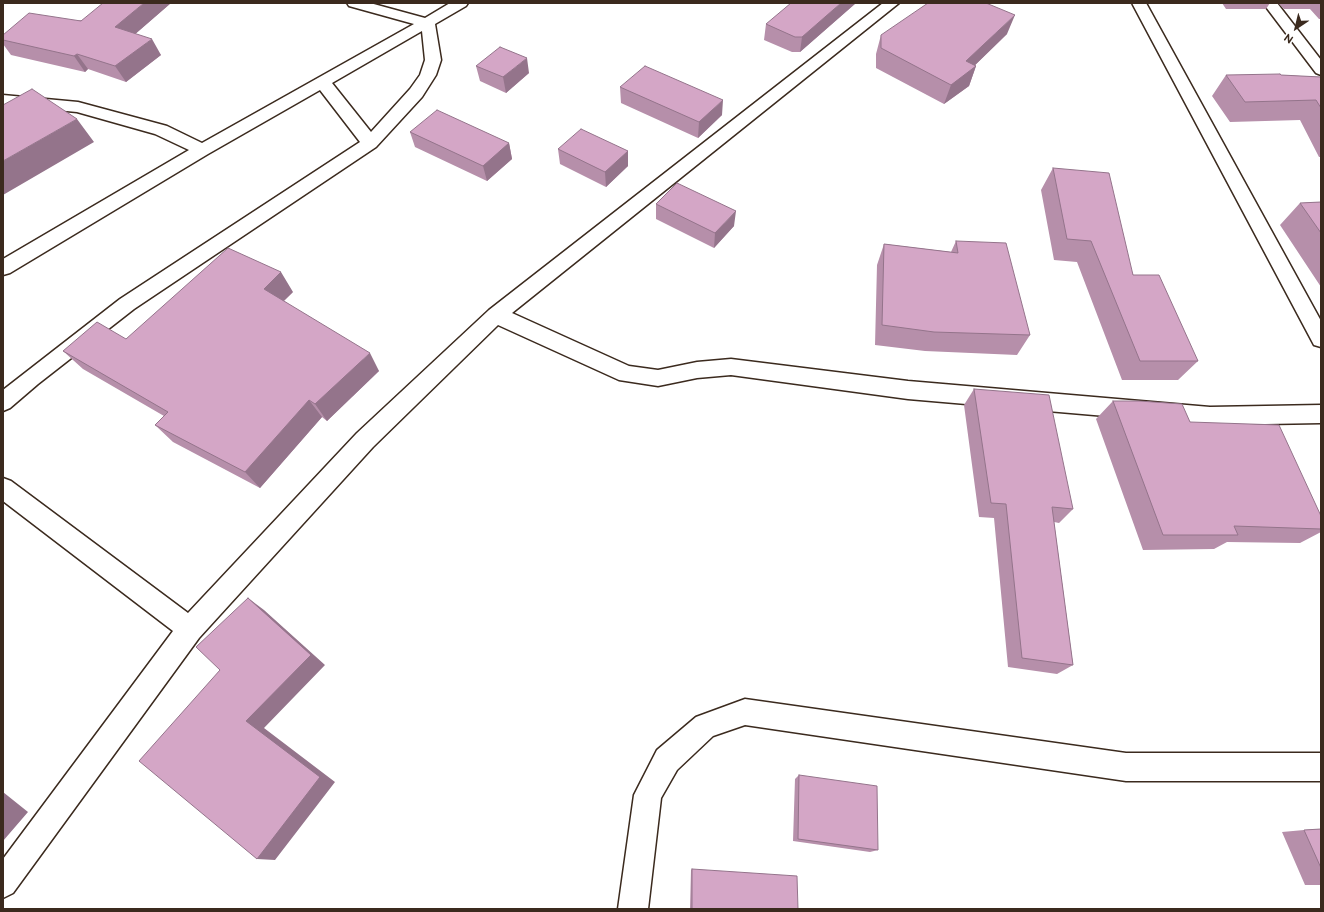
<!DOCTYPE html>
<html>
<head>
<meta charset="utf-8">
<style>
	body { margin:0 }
	#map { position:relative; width:1324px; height:912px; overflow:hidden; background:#fff; font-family:"Balsamiq Sans",sans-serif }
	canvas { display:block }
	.frame { position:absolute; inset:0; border:4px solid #3b2a1e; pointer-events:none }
	.north { position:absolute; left:1276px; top:8px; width:40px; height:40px; -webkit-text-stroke:3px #fff; paint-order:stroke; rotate:215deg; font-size:11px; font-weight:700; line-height:16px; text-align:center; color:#3b2a1e }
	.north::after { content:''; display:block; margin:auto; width:14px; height:18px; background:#3b2a1e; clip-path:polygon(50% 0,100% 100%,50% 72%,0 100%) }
</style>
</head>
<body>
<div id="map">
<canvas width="1324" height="912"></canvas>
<div class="frame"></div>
<div class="north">N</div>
</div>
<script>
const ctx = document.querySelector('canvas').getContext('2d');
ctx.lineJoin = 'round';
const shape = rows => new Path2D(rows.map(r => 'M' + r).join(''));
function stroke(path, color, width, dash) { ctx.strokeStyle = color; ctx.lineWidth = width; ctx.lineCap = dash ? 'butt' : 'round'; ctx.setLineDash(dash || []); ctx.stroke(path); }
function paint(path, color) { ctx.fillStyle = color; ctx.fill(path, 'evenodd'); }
const street = shape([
	[347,3,370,3,425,18,450,3,468,3,466,6,435,24,441,60,436,75,422,97,376,147,134,309,38,384,10,408,3,411,3,390,120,299,360,142,320,90,208,154,10,273,3,275,3,259,189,150,155,134,77,112,3,105,3,95,78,102,167,126,202,143,414,24,349,6,347,3],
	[422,31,425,60,420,75,410,89,371,132,332,83,422,31],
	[883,3,899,3,512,313,629,366,658,370,697,362,731,359,908,381,1210,407,1321,405,1321,423,1210,425,908,399,731,375,697,378,658,386,619,380,498,325,373,447,199,638,13,893,3,898,3,859,173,631,3,501,3,478,11,481,188,613,357,433,489,310,883,3],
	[1132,3,1146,3,1321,321,1321,347,1314,345,1132,3],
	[1263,3,1277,3,1321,60,1321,75,1316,73,1263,3],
	[745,699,1126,753,1321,753,1321,781,1126,781,745,725,713,736,677,770,661,798,648,909,618,909,634,795,657,750,696,717,745,699]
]);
const wall = shape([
	[171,3,135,34,161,55,126,82,88,69,85,72,11,55,3,44,3,35],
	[856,3,800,52,792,52,764,40,766,24],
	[1222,3,1270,3,1266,9,1226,9],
	[1278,3,1321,3,1321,19,1319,19,1310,9,1284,9],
	[1007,34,975,65,976,66,969,86,944,104,876,68,876,54,881,35],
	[476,66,529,73,506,93,480,81],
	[1226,75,1281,75,1321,77,1321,157,1319,157,1300,120,1230,122,1212,96],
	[620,87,722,115,698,138,621,103],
	[410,132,509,143,512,159,487,181,415,147],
	[558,149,628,151,628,166,606,187,560,164],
	[1053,168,1198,361,1178,380,1122,380,1077,262,1054,260,1041,190],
	[1321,202,1321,287,1280,225,1300,203],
	[656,204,734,226,714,248,656,219],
	[956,241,1030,335,1017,355,925,351,875,345,877,265,884,244,951,252],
	[293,292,284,301,379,371,327,421,322,417,260,488,173,442,155,425,164,416,83,369,63,351,126,339],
	[974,389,1073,509,1059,523,1054,522,1073,665,1057,674,1008,667,994,518,979,517,964,405],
	[1113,401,1190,422,1321,516,1321,532,1300,543,1227,542,1214,549,1143,550,1096,419],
	[799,775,878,850,870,852,793,841,795,779],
	[1321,829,1321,885,1305,885,1282,832,1304,830],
	[692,869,798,909,690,909,691,870]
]);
const shadedWall = shape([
	[144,3,171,3,125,43,115,27],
	[841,3,856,3,800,52,802,37],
	[1015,15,1007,34,967,73,976,66,969,86,944,104,951,85,966,61],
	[152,39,161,55,126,82,115,66],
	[77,54,88,69,85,72,74,56],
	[527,58,529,73,506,93,503,77],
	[723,100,722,115,698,138,699,122],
	[77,119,94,142,3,195,3,161],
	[509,143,512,159,487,181,483,166],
	[628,151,628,166,606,187,605,172],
	[736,211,734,226,714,248,715,233],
	[281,272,293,292,276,308,264,289],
	[370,353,379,371,327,421,315,404],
	[309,400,322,417,260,488,245,472],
	[248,598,264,610,325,665,264,728,335,782,275,860,257,859,246,721],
	[3,792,28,812,3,841]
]);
const building = shape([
	[103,3,144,3,115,27,152,39,115,66,77,54,74,56,3,40,3,35,29,13,81,21,103,3],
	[791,3,841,3,802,37,795,37,766,24,791,3],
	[928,3,986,3,1015,15,966,61,976,66,951,85,881,48,881,35,928,3],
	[500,47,527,58,503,77,476,66,500,47],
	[645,66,723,100,699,122,620,87,645,66],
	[1280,74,1281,75,1321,77,1321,108,1316,100,1245,102,1226,75,1280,74],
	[32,89,77,119,3,161,3,105,32,89],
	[437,110,509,143,483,166,410,132,437,110],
	[581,129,628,151,605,172,558,149,581,129],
	[1053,168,1109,173,1133,275,1159,275,1198,361,1140,361,1091,241,1067,239,1053,168],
	[677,183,736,211,715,233,656,204,677,183],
	[1321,202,1321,233,1300,203,1321,202],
	[956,241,1006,243,1030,335,934,332,882,325,884,244,958,253,956,241],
	[228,248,281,272,264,289,370,353,315,404,309,400,245,472,155,425,168,412,63,351,97,322,126,339,228,248],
	[974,389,1049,395,1073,509,1052,507,1073,665,1022,658,1006,504,991,503,974,389],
	[1113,401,1139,401,1182,404,1190,422,1279,425,1321,516,1321,529,1234,526,1238,535,1163,535,1113,401],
	[248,598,311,655,246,721,320,777,257,859,139,761,220,670,196,647,248,598],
	[799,775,877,786,878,850,798,839,799,775],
	[1321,829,1321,868,1304,830,1321,829],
	[692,869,797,876,798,909,692,909,692,869]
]);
stroke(street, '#3b2a1e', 3);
paint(street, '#fff');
paint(wall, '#b68faa');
paint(shadedWall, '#94748b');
paint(building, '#d4a6c6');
stroke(building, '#94748b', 1);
</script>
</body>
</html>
